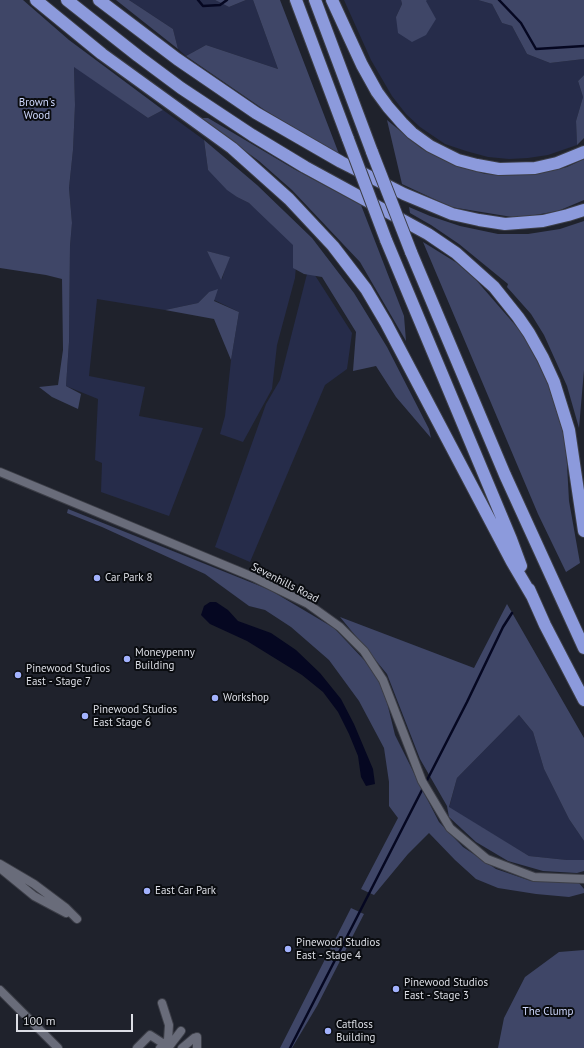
<!DOCTYPE html>
<html>
<head>
<meta charset="utf-8">
<style>
	body { margin:0 }
	#map { position:relative; width:584px; height:1048px; overflow:hidden; background:#1f222c; font-family:"PT Sans",sans-serif }
	canvas { display:block }
	.scale { position:absolute; left:16px; top:1014px; width:117px; height:18px; box-sizing:border-box; border:2px solid #dcdee5; border-top:0; padding-left:5px; font-size:12px; line-height:14px; white-space:nowrap; color:#dcdee5; -webkit-text-stroke:3px #0a0c10; paint-order:stroke }
</style>
</head>
<body>
<div id="map">
<canvas width="584" height="1048"></canvas>
<div class="scale">100 m</div>
</div>
<script>
const ctx = document.querySelector('canvas').getContext('2d');
ctx.lineJoin = 'round';
function paint(path, color) { ctx.fillStyle = color; ctx.fill(path, 'evenodd'); }
const shape = rows => new Path2D(rows.map(r => 'M' + r).join(''));
function stroke(path, color, width, dash) { ctx.strokeStyle = color; ctx.lineWidth = width; ctx.lineCap = dash ? 'butt' : 'round'; ctx.setLineDash(dash || []); ctx.stroke(path); }
function label(font, color, halo, rows, align = 'center') {
  ctx.font = font + ' "PT Sans",sans-serif'; ctx.lineWidth = 4; ctx.setLineDash([]); ctx.textBaseline = 'middle'; ctx.strokeStyle = halo; ctx.fillStyle = color; for (const [text, x, y, turn = 0] of rows) {
    ctx.save(); ctx.translate(x, y); ctx.rotate((+turn || 0) * Math.PI / 180); ctx.textAlign = isNaN(turn) ? turn : align; if (halo) ctx.strokeText(text, 0, 0); ctx.fillText(text, 0, 0); ctx.restore();
  }
}
const green = shape([
	[129,0,215,0,229,7,246,0,253,0,278,69,206,45,186,56,178,49,173,29],
	[344,0,401,0,402,4,396,17,427,0,478,0,492,4,502,23,512,26,527,54,550,63,584,59,584,75,578,81,583,97,576,121,577,145,548,155,528,158,509,159,488,157,466,151,445,144,420,127,406,114,392,96,371,60],
	[74,66,148,118,163,110,204,140,208,170,237,197,249,203,298,241,295,278,277,345,272,389,243,442,220,434,225,416,231,360,239,312,214,300,209,292,198,303,165,310,97,299,89,376,145,387,139,416,203,428,169,516,101,492,102,463,95,460,98,399,66,386,69,342,70,246,72,223,69,188,73,150,75,105],
	[207,251,229,257,222,279],
	[309,266,352,333,347,369,325,385,250,562,215,547,266,404,280,380],
	[519,715,533,732,544,769,569,819,584,841,584,860,567,860,529,856,449,808,457,778]
]);
const forest = shape([
	[0,0,23,0,69,40,163,110,148,118,74,67,75,105,73,150,69,188,72,223,70,246,69,342,66,386,81,394,78,409,52,397,39,387,58,385,63,350,62,279,46,275,0,268],
	[116,0,129,0,173,29,178,49],
	[215,0,246,0,229,7],
	[253,0,280,0,339,154,266,111,186,56,206,45,278,69],
	[401,0,427,0,426,1,436,19,426,35,412,42,398,33,396,17,402,4],
	[478,0,584,0,584,59,550,63,527,54,512,26,502,23,492,4],
	[584,75,584,138,577,145,576,121,583,97,578,81],
	[200,118,208,118,294,169,361,205,404,316,406,341,360,262,292,190,259,161],
	[387,120,421,148,447,161,485,174,511,175,537,174,567,167,584,159,584,200,558,211,518,218,451,207,402,184],
	[204,140,257,185,312,238,354,293,387,347,429,429,431,438,396,397,376,366,353,371,356,332,322,277,304,274,293,268,293,245,249,203,237,197,227,190,208,170],
	[409,207,430,216,460,226,498,234,528,234,560,229,584,221,584,370,579,428,567,386,544,335,531,314,507,287,508,284,459,244,431,225,410,213],
	[423,242,457,263,476,280,523,334,550,386,559,414,566,446,569,501,580,563,566,572,538,514],
	[207,251,230,257,221,280],
	[218,289,214,301,239,312,231,360,214,319,165,310,198,303,209,292],
	[68,509,270,590,334,628,365,661,383,686,395,735,423,791,439,822,463,847,496,869,531,881,579,883,584,889,584,893,569,897,536,894,498,888,476,879,455,860,429,833,408,854,374,895,361,889,398,818,389,806,389,782,384,748,359,701,329,660,291,627,265,610,249,606,205,574,102,527,67,513],
	[507,604,584,738,584,841,569,819,544,769,533,732,519,715,457,778,449,807,529,856,567,860,584,860,584,871,577,873,543,871,508,861,476,842,449,817,447,806,420,759,387,674,340,617,474,668],
	[351,908,364,914,317,1006,292,1048,280,1048],
	[584,950,584,1048,498,1048,504,1018,525,977,559,952]
]);
const water = shape([
	[210,602,216,602,228,610,238,621,271,633,296,650,320,673,341,699,354,724,373,769,375,784,366,786,361,777,358,756,349,734,338,712,323,692,302,675,247,641,210,624,201,615,204,606]
]);
const stream = shape([
	[198,0,203,6,220,5,227,0],
	[499,0,521,23,536,49,584,46],
	[290,1048,467,702,503,627,512,613]
]);
const street = shape([
	[0,472,253,577,308,604,340,627,364,651,383,680,422,781,450,828,487,859,534,877,584,879],
	[0,864,34,884,66,908,77,919],
	[0,868,34,896,66,913],
	[0,990,58,1048],
	[137,1048,150,1035,164,1044],
	[160,1048,168,1040,169,1025,162,1003],
	[168,1048,181,1031],
	[182,1048,194,1038],
	[197,1048,197,1037]
]);
const highway = shape([
	[36,0,102,54,232,148,289,199,333,246,366,289,386,323,512,562,532,596],
	[67,0,138,56,181,88,252,135,305,167,428,234,456,253,494,287,518,317,529,333,543,358,554,382,569,430,584,531],
	[99,0,177,59,256,113,341,162,404,194,452,214,479,220,505,224,543,221,568,215,584,210],
	[296,0,348,139],
	[315,0,372,152],
	[332,0,362,65,377,92,388,107,402,123,412,133,430,146,458,160,477,165,499,169,535,168,557,163,584,152],
	[386,240,511,539,521,566],
	[411,252,505,475,584,648],
	[529,589,545,625,584,700]
]);
const highwayBridge = shape([
	[348,139,386,240],
	[372,152,411,252]
]);
const markers = [
	[97,578,4,"#a2b2fd"],
	[127,659,4,"#a2b2fd"],
	[18,675,4,"#a2b2fd"],
	[215,698,4,"#a2b2fd"],
	[85,716,4,"#a2b2fd"],
	[147,891,4,"#a2b2fd"],
	[288,949,4,"#a2b2fd"],
	[396,989,4,"#a2b2fd"],
	[328,1031,4,"#a2b2fd"]
];
const parkNames = [
	["Brown's",37,103],
	["Wood",37,116],
	["The Clump",548,1012]
];
const poiNames = [
	["Car Park 8",105,578],
	["Moneypenny",135,653],
	["Building",135,666],
	["Pinewood Studios",26,669],
	["East - Stage 7",26,682],
	["Workshop",223,698],
	["Pinewood Studios",93,710],
	["East Stage 6",93,723],
	["East Car Park",155,891],
	["Pinewood Studios",296,943],
	["East - Stage 4",296,956],
	["Pinewood Studios",404,983],
	["East - Stage 3",404,996],
	["Catfloss",336,1025],
	["Building",336,1038]
];
const streetNames = [
	["Sevenhills Road",285,583,27]
];
paint(green, '#262c4a');
paint(forest, '#3f4667');
paint(water, '#050721');
stroke(stream, '#050721', 2.5);
stroke(street, '#3c3e47', 10);
stroke(highway, '#3c3e47', 14);
stroke(street, '#696c7a', 8);
stroke(highway, '#8c9adc', 12);
stroke(highwayBridge, '#3c3e47', 14, []);
stroke(highwayBridge, '#8c9adc', 12);
for (const [x, y, r, color] of markers) { const dot = new Path2D(); dot.arc(x, y, r, 0, 2 * Math.PI); ctx.fillStyle = color; ctx.fill(dot); stroke(dot, '#0a0c10', 1.5); }
label('11px', '#ced7fc', '#0a0c10', parkNames);
label('11px', '#dcdee5', '#0a0c10', poiNames, 'left');
label('11px', '#dcdee5', '#0a0c10', streetNames);
</script>
</body>
</html>
